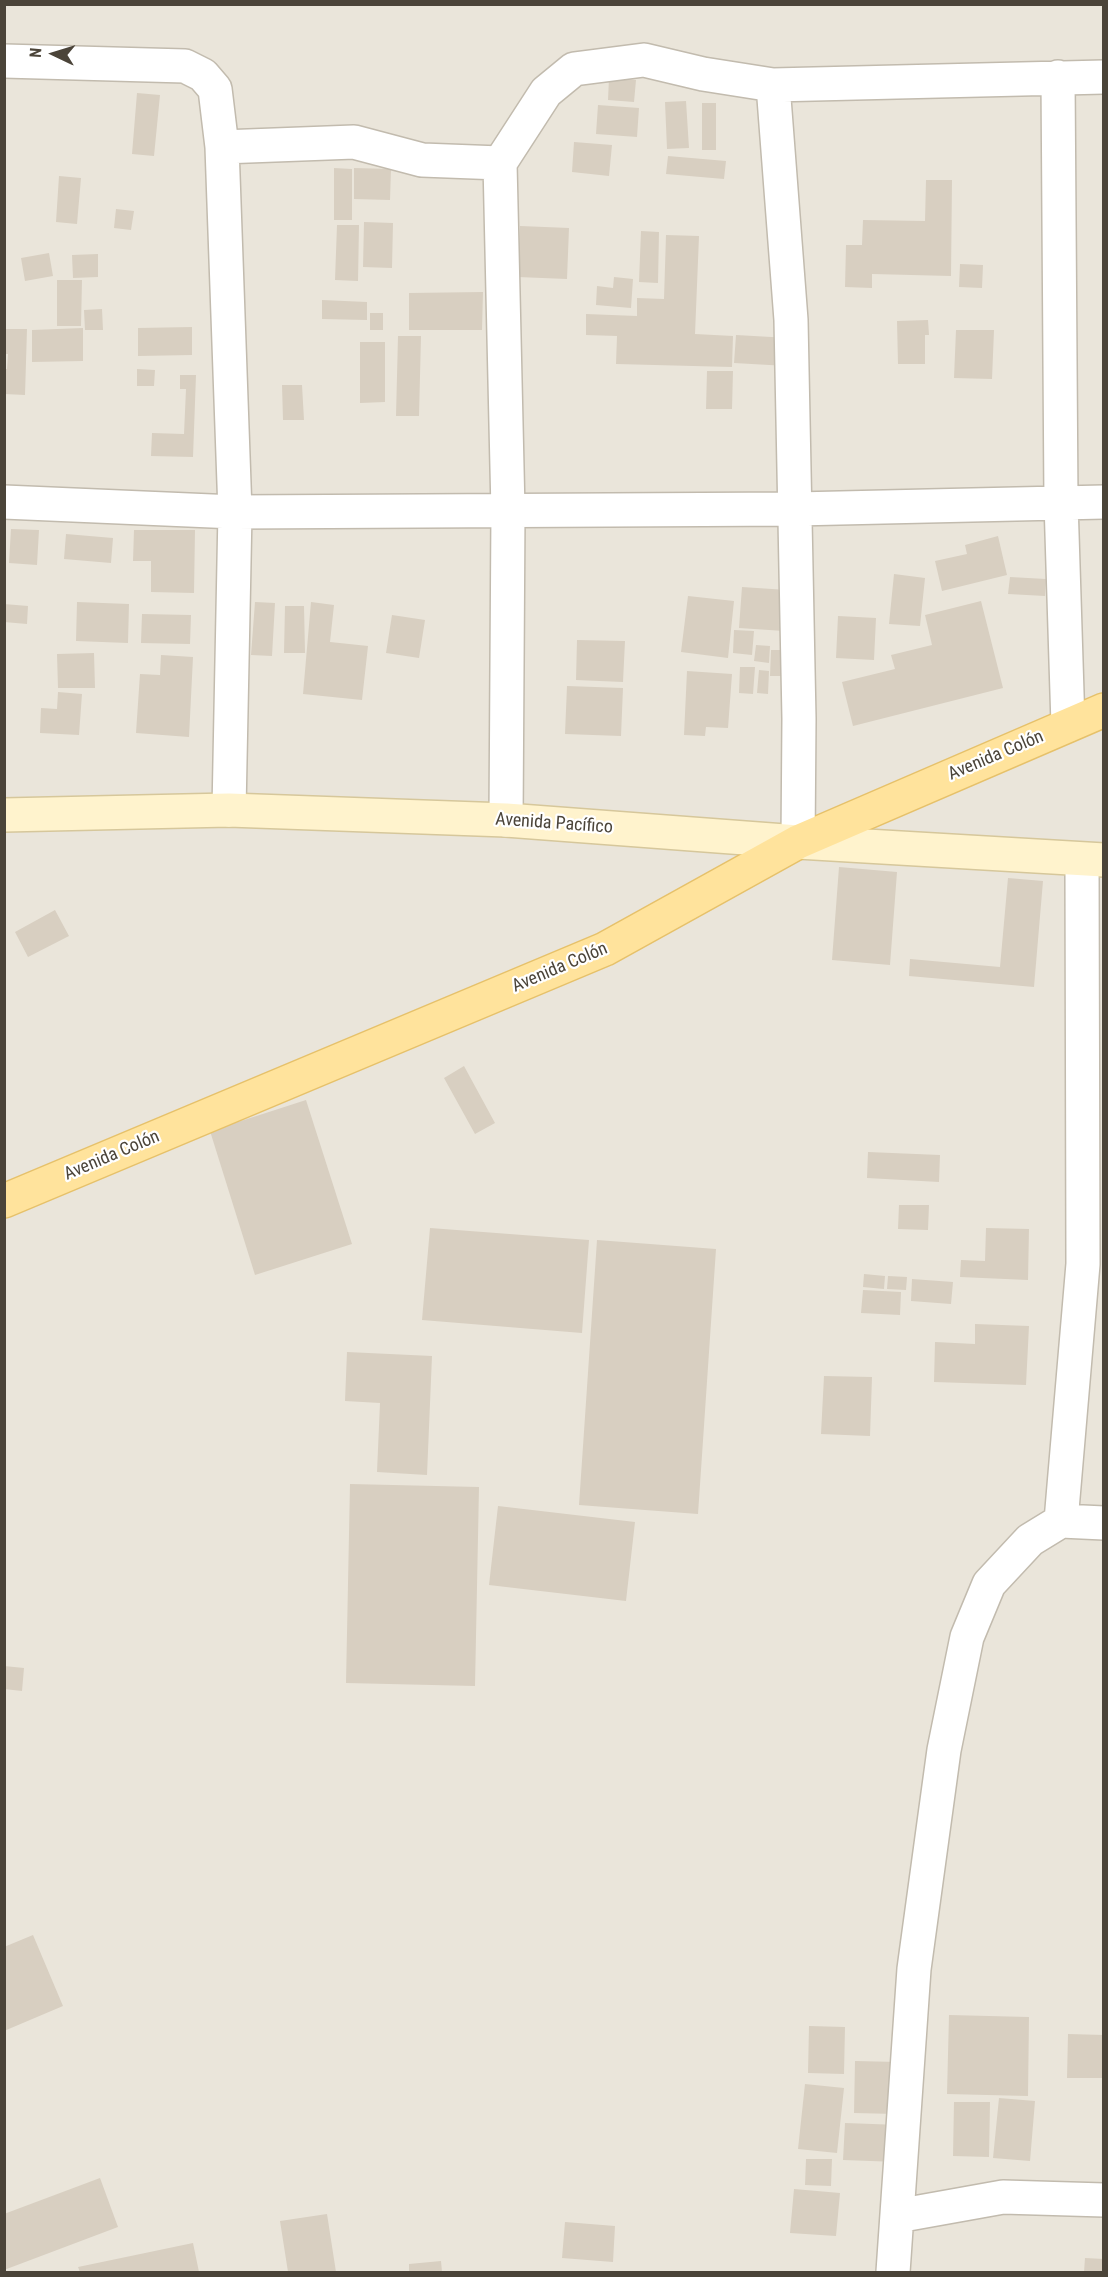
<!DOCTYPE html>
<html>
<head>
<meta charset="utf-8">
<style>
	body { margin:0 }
	#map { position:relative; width:1108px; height:2277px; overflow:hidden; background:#f6f3ec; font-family:"Roboto Condensed",sans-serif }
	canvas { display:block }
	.frame { position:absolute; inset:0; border:6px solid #4b4439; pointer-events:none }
	.north { position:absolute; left:24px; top:24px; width:60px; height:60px; -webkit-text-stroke:4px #fff; paint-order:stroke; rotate:274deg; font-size:16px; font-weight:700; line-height:24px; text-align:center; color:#4b4439 }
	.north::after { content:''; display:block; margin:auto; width:21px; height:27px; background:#4b4439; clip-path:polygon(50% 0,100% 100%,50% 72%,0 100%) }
</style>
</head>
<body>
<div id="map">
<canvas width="1108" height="2277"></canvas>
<div class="frame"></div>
<div class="north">N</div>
</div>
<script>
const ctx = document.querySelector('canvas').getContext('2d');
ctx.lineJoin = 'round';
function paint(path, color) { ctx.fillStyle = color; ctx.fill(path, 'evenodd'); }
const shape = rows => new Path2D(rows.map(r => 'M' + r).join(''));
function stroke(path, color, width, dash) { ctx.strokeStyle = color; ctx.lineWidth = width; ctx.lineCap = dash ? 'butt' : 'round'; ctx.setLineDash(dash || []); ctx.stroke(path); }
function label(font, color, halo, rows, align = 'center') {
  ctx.font = font + ' "Roboto Condensed",sans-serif'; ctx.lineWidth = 4.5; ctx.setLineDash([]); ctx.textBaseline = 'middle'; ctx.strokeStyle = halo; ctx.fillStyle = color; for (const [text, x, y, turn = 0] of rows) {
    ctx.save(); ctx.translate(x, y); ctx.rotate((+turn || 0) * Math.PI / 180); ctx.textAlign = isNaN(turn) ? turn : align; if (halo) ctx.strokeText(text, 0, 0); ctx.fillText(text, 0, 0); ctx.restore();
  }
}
const residential = shape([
	[5,5,1103,5,1103,2272,5,2272]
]);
const building = shape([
	[609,78,636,80,634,102,608,100],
	[137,93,160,95,154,156,132,154],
	[686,101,689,148,667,149,665,102],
	[702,103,716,103,716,150,702,150],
	[598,105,639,108,637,137,596,134],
	[574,142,612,145,609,176,572,172],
	[668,156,726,161,724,179,666,174],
	[334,168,352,169,352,220,334,220],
	[354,168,391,169,390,200,354,199],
	[59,176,81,178,77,224,56,222],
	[926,180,952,180,951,276,872,274,872,288,845,287,846,245,862,245,863,220,925,221],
	[116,209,134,211,131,230,114,228],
	[364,222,393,223,392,268,363,267],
	[337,225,359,225,358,281,335,280],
	[520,226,569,228,567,279,518,277],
	[641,231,659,232,658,283,639,282],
	[666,235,699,236,695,334,733,336,732,367,616,364,617,336,586,335,586,314,637,316,637,298,664,299],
	[49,253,53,276,25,281,21,258],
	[98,254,98,277,73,278,72,255],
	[960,264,983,265,982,288,959,287],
	[614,277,633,279,631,308,596,305,597,286,613,288],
	[57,280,82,280,81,326,57,326],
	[483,292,482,330,409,330,409,293],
	[322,300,367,302,367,320,322,319],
	[102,309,103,330,85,330,84,310],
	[370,313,383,313,383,330,370,330],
	[928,320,929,335,925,335,925,364,898,364,897,321],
	[192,327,192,355,138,356,138,328],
	[83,328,83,361,32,362,32,330],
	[4,329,27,329,25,395,4,394,4,369,7,369,8,354,4,354],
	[956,330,994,330,992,379,954,378],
	[736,335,789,338,787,366,734,363],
	[398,336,421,336,419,416,396,416],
	[360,342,385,342,385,402,360,403],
	[137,369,155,370,154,386,137,386],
	[707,371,733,371,732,409,706,409],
	[180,375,196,375,193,457,151,456,152,433,184,434,186,389,180,389],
	[282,385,302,385,304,420,283,420],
	[11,529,39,530,37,565,9,563],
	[134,530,195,530,194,593,151,592,151,561,133,561],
	[66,534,113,538,111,563,64,559],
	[998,536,1007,575,942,591,935,561,967,554,965,545],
	[894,574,925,578,920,626,889,624],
	[1010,577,1046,579,1045,596,1008,594],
	[742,587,787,590,784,631,739,628],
	[688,596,734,601,728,658,681,652],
	[981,601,1003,688,853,726,842,682,895,669,891,655,932,645,925,615],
	[77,602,129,604,128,643,76,641],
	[255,602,275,603,272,656,251,655],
	[311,602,334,605,330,642,368,646,362,700,303,694],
	[4,604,28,606,27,624,4,622],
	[285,606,304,606,305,653,284,653],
	[142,614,191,615,190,644,141,643],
	[392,615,425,620,419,658,386,653],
	[838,616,876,618,874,660,836,658],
	[734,630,754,631,752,655,733,653],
	[577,640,625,641,623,682,576,680],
	[756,645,770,646,769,663,754,661],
	[771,650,784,650,783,676,770,676],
	[94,653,95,688,58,688,57,654],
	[161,655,193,657,189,737,136,733,140,674,160,675],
	[740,667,755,667,753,694,739,693],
	[759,670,769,671,768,694,757,693],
	[687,671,732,674,728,728,706,727,705,736,684,735],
	[567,686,623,688,621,736,565,734],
	[58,692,82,694,79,735,40,733,41,708,57,709],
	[839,867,897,872,890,965,832,960],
	[1008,878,1043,881,1034,987,909,976,910,959,1000,967],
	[55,910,69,936,28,957,15,932],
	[464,1066,495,1123,475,1134,444,1078],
	[306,1100,352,1244,255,1275,210,1131],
	[868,1152,940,1155,939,1182,867,1178],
	[899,1205,929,1205,928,1230,898,1229],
	[430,1228,589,1240,582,1333,422,1320],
	[986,1228,1029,1229,1028,1280,960,1277,961,1260,985,1261],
	[597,1240,716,1249,698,1514,579,1505],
	[864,1274,885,1276,884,1289,863,1287],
	[888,1276,907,1277,906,1290,887,1289],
	[912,1279,953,1282,951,1304,911,1301],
	[863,1290,901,1292,900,1315,861,1313],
	[975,1324,1029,1326,1026,1385,934,1382,935,1342,975,1344],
	[347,1352,432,1356,427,1475,377,1472,380,1403,345,1401],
	[824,1376,872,1377,870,1436,821,1434],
	[350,1484,479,1487,475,1686,346,1683],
	[498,1506,635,1522,626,1601,489,1585],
	[4,1666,24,1668,22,1691,4,1689],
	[33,1935,63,2006,4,2031,4,1947],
	[949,2015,1029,2017,1028,2096,947,2094],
	[809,2026,845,2027,844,2074,808,2073],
	[1068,2034,1104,2035,1104,2078,1067,2078],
	[855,2061,898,2062,896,2114,854,2113],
	[805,2084,844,2088,837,2153,798,2149],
	[999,2098,1035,2101,1030,2161,993,2158],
	[954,2102,990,2102,989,2157,953,2156],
	[845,2123,900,2125,898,2162,843,2160],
	[806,2159,832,2159,831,2186,805,2185],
	[100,2178,118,2227,4,2270,4,2214],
	[794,2189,840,2193,836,2236,790,2233],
	[327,2214,336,2272,288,2272,280,2221],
	[565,2222,615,2226,613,2262,562,2258],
	[193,2243,199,2272,80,2272,78,2267],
	[1085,2258,1104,2259,1104,2272,1084,2272],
	[441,2261,442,2272,409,2272,409,2264]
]);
const street = shape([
	[4,61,185,66,203,75,215,89,222,147,235,512,229,810],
	[1058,77,1061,502,1068,725],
	[773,85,791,320,799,719,798,842],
	[222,147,354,142,422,160,500,163],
	[4,502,235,512,796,509,1104,502],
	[506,820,508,511,500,163,546,92,574,69,644,60,703,74,773,85,1104,77],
	[1061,1521,1083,1264,1082,860],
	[897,2216,1003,2197,1104,2200],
	[893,2272,914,1969,944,1750,967,1637,989,1584,1030,1540,1061,1521,1104,1523]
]);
const secondary = shape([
	[4,815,229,810,506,820,798,842,1104,860]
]);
const primary = shape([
	[4,1201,605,949,798,842,1104,710]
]);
const streetNames = [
	["Avenida Colón",996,756,-23],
	["Avenida Pacífico",554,824,4],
	["Avenida Colón",560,968,-23],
	["Avenida Colón",112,1156,-23]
];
paint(residential, '#eae5da');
paint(building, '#d8cfc1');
stroke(street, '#c2bbae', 36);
stroke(secondary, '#d6c79b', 36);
stroke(primary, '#e6c16a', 36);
stroke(street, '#fff', 33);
stroke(secondary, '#fff3cd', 33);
stroke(primary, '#ffe39c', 33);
label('18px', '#4b4439', '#fff', streetNames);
</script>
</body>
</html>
